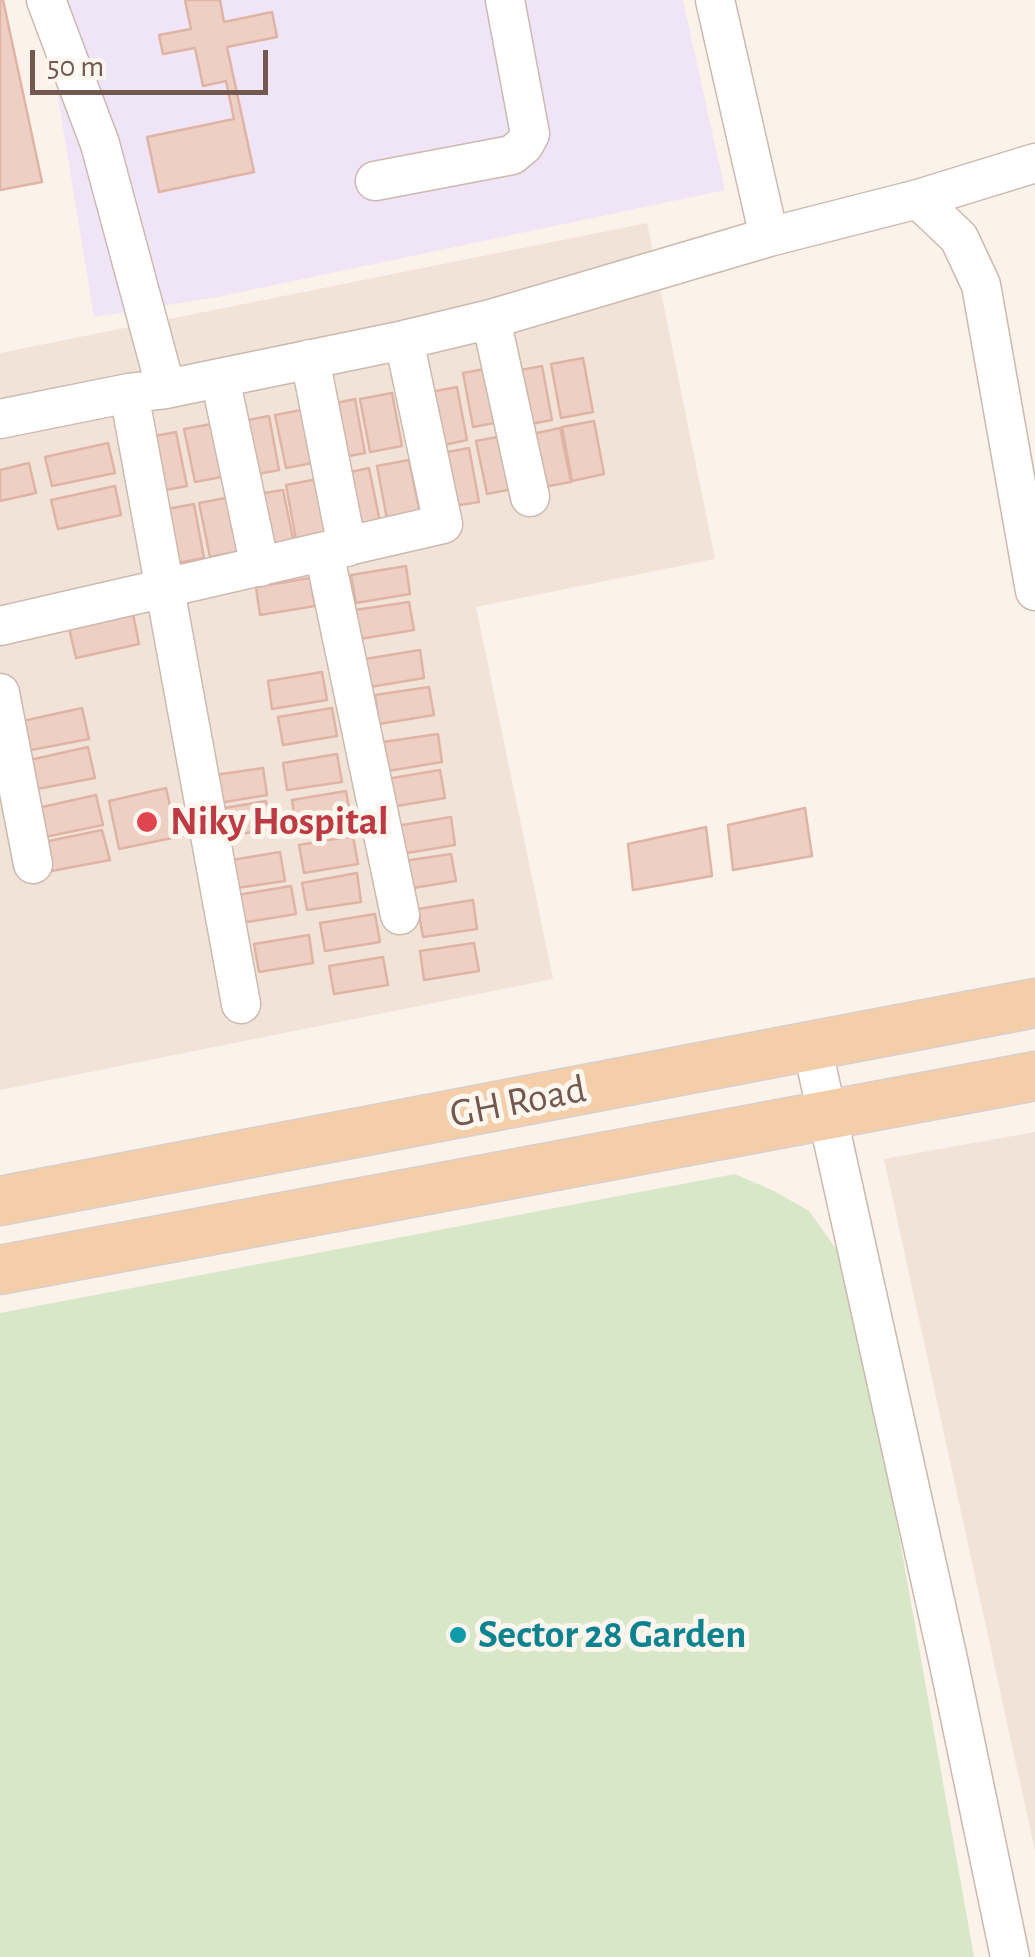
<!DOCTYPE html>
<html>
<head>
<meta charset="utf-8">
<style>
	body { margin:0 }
	#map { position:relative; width:1035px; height:1957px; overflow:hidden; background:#fbf2e9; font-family:"Alegreya Sans",sans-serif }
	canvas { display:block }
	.scale { position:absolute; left:30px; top:50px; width:238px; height:45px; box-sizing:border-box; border:5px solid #73584f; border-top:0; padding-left:12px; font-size:30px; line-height:35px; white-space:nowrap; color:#73584f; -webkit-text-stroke:8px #fdf6ef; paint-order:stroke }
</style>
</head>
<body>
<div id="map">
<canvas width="1035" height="1957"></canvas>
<div class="scale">50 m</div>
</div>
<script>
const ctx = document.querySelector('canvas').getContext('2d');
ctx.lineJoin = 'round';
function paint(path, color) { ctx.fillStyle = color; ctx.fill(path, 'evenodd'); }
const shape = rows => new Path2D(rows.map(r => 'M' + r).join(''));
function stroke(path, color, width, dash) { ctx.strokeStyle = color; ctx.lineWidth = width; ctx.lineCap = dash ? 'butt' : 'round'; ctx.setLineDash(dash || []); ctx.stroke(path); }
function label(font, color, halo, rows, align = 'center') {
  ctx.font = font + ' "Alegreya Sans",sans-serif'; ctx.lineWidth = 10; ctx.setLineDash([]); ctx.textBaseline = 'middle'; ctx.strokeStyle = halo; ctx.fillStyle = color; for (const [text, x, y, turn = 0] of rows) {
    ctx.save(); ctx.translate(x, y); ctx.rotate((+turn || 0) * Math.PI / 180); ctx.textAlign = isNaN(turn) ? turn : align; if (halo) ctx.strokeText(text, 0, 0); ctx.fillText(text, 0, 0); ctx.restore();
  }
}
const residential = shape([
	[647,223,715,559,476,607,553,979,0,1090,0,353],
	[1035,1132,1035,1851,884,1159]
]);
const education = shape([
	[42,0,683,0,725,190,217,297,94,317]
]);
const green = shape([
	[735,1174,774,1191,809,1211,852,1271,974,1957,0,1957,0,1313]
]);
const building = shape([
	[0,0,3,0,42,182,0,190,0,0],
	[185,0,220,0,224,22,272,12,277,37,227,47,254,172,159,192,147,137,234,119,226,81,203,86,195,48,163,54,159,35,191,29,185,0],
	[583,358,593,412,561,418,551,364,583,358],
	[542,366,552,420,520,426,510,372,542,366],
	[495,367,505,421,473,427,463,373,495,367],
	[457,387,467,440,435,447,425,393,457,387],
	[392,393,402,446,370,452,360,399,392,393],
	[355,399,365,453,333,459,322,406,355,399],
	[307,409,318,462,286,468,275,415,307,409],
	[269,416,279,470,247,476,237,422,269,416],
	[594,421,604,474,572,481,562,427,594,421],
	[217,423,227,476,195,482,184,429,217,423],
	[560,428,571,482,538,488,528,435,560,428],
	[176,432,187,486,155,492,144,438,176,432],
	[508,435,518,488,487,494,476,441,508,435],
	[108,443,115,473,52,486,45,457,108,443],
	[469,448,479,502,447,507,436,454,469,448],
	[409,460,420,513,387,519,377,466,409,460],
	[29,463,36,493,0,501,0,470,29,463],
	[369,468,380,522,348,528,337,475,369,468],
	[318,479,328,533,296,539,286,485,318,479],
	[115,486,121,515,58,529,51,500,115,486],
	[283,490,294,543,262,549,251,495,283,490],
	[231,497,241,551,210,557,199,503,231,497],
	[194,504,204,558,172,564,162,510,194,504],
	[406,566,410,594,356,603,351,575,406,566],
	[310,578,315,606,260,615,256,587,310,578],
	[409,602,414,630,360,639,355,610,409,602],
	[133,614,139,644,76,658,69,628,133,614],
	[420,650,424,678,370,687,365,659,420,650],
	[322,672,327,700,272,709,268,681,322,672],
	[429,687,434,715,379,724,375,695,429,687],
	[82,708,89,739,26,751,18,722,82,708],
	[332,708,337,736,283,745,278,717,332,708],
	[438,734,442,762,388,771,383,742,438,734],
	[88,747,95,778,32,790,25,761,88,747],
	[337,754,342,782,287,790,283,763,337,754],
	[263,768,267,795,213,804,208,776,263,768],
	[440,770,445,798,391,807,386,779,440,770],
	[166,788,177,837,119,849,109,801,166,788],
	[346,791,351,819,296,828,292,800,346,791],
	[96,795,103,825,40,838,33,809,96,795],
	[266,801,271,829,216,838,212,810,266,801],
	[805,808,812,856,733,870,728,825,805,808],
	[451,817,455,845,401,854,396,826,451,817],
	[706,827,712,876,633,890,628,844,706,827],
	[102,830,110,860,46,872,39,843,102,830],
	[353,836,358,864,304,873,299,845,353,836],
	[280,852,285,881,230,889,226,861,280,852],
	[451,854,456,881,401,890,397,862,451,854],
	[357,873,361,902,307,910,302,883,357,873],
	[291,886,296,914,241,923,237,895,291,886],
	[473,900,477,929,423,937,418,909,473,900],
	[375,914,380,942,325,951,320,923,375,914],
	[309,935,313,963,259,972,254,944,309,935],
	[474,943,479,971,424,980,420,951,474,943],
	[383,957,388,985,334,994,329,966,383,957]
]);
const minor = shape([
	[46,0,100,144,166,389],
	[715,0,769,237],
	[375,181,512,155,524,145,530,134,505,0],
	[918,199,1035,163],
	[491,319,530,497],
	[310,359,347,547],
	[220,378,260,567],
	[129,393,241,1004],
	[0,419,129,393,166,389,404,340,491,319,769,237,918,199,959,238,981,285,1035,591],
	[324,552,400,915],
	[0,626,443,524,404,340],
	[0,693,33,864],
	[812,1046,949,1664,1010,1957]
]);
const major = shape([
	[0,1201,1035,1003],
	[0,1270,1035,1076]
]);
const markers = [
	[147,822,12,"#e0444e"],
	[458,1635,10,"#0f9aa8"]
];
const healthNames = [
	["Niky Hospital",170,822]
];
const streetNames = [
	["GH Road",518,1102,-11]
];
const cultureNames = [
	["Sector 28 Garden",478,1635]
];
paint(residential, '#f2e3d8');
paint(education, '#efe5f7');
paint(green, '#d8e7c8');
paint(building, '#eecfc3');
stroke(building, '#dfb4a5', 2.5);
stroke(minor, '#ccb9b0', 41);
stroke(major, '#d8d0ce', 51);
stroke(minor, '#fff', 38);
stroke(major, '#f3cea8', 48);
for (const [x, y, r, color] of markers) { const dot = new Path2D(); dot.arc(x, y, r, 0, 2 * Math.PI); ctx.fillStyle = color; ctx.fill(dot); stroke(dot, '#fdf6ef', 4); }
label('bold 40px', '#be3a42', '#fdf6ef', healthNames, 'left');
label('40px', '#73584f', '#fdf6ef', streetNames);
label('bold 40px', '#0d838f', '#fdf6ef', cultureNames, 'left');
</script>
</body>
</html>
